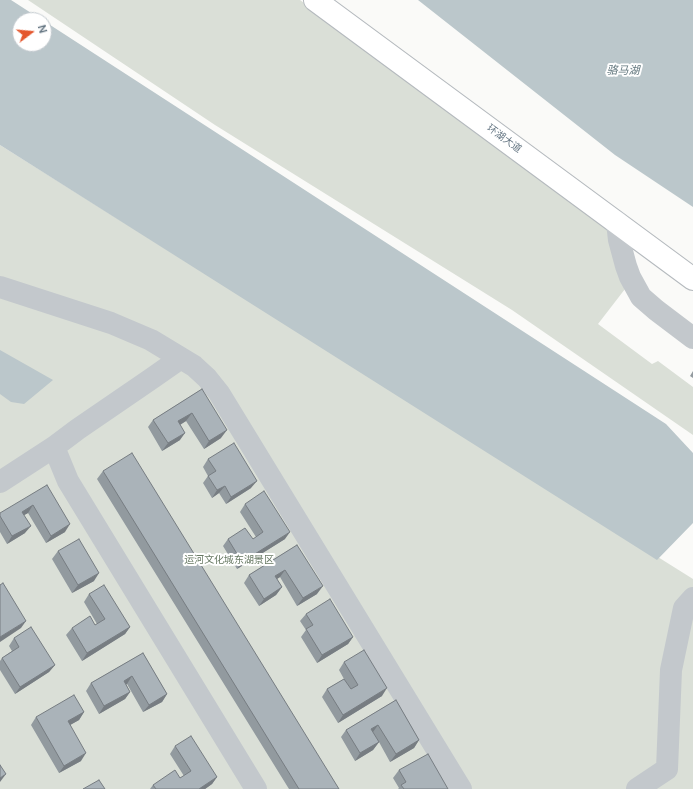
<!DOCTYPE html>
<html>
<head>
<meta charset="utf-8">
<style>
	body { margin:0 }
	#map { position:relative; width:693px; height:789px; overflow:hidden; background:#fafaf8; font-family:"DM Sans",sans-serif }
	canvas { display:block }
	.north { position:absolute; left:12px; top:12px; width:40px; height:40px; box-sizing:border-box; background:#fff; border:1px solid #c1c8cd; border-radius:50%; rotate:74deg; font-size:11px; font-weight:700; line-height:16px; text-align:center; color:#657683 }
	.north::after { content:''; display:block; margin:auto; width:14px; height:18px; background:#e4572e; clip-path:polygon(50% 0,100% 100%,50% 72%,0 100%) }
</style>
</head>
<body>
<div id="map">
<canvas width="693" height="789"></canvas>
<div class="north">N</div>
</div>
<script>
const ctx = document.querySelector('canvas').getContext('2d');
ctx.lineJoin = 'round';
function paint(path, color) { ctx.fillStyle = color; ctx.fill(path, 'evenodd'); }
const shape = rows => new Path2D(rows.map(r => 'M' + r).join(''));
function stroke(path, color, width, dash) { ctx.strokeStyle = color; ctx.lineWidth = width; ctx.lineCap = dash ? 'butt' : 'round'; ctx.setLineDash(dash || []); ctx.stroke(path); }
function label(font, color, halo, rows, align = 'center') {
  ctx.font = font + ' "DM Sans","Noto Sans SC",sans-serif'; ctx.lineWidth = 4; ctx.setLineDash([]); ctx.textBaseline = 'middle'; ctx.strokeStyle = halo; ctx.fillStyle = color; for (const [text, x, y, turn = 0] of rows) {
    ctx.save(); ctx.translate(x, y); ctx.rotate((+turn || 0) * Math.PI / 180); ctx.textAlign = isNaN(turn) ? turn : align; if (halo) ctx.strokeText(text, 0, 0); ctx.fillText(text, 0, 0); ctx.restore();
  }
}
const green = shape([
	[28,0,300,0,599,218,608,230,625,289,598,324,652,364,658,361,693,387,693,435,512,310,215,125],
	[0,145,693,579,693,789,0,789]
]);
const water = shape([
	[0,0,11,0,42,20,20,20,20,44,44,44,44,21,666,424,693,453,693,523,657,560,0,145],
	[418,0,693,0,693,207,615,155],
	[0,350,53,380,24,404,11,402,0,394]
]);
const minor = shape([
	[617,222,619,240,626,266,630,277,641,297,656,310,693,338],
	[0,287,111,323,151,340,194,366,207,378,219,393,461,789],
	[54,447,68,481,256,789],
	[0,482,54,447,78,429,151,379,181,358],
	[637,789,667,769,671,670,684,608,693,598]
]);
const major = shape([
	[315,0,693,279]
]);
const wall = shape([
	[693,371,693,378,690,376],
	[202,389,221,438,204,449,186,421,180,425,180,440,162,451,148,427,153,420],
	[208,459,251,488,226,504,219,493,212,498,203,483,208,476,203,467],
	[103,471,339,789,289,789,97,479],
	[47,485,65,532,46,543,28,513,24,515,25,533,7,544,0,532,0,516],
	[245,504,285,539,237,569,223,546,228,539,253,539,256,537,240,512],
	[297,545,317,594,297,606,280,577,277,579,282,587,276,595,259,606,244,583,249,575],
	[58,551,94,581,72,593,52,559],
	[89,594,130,627,125,634,82,661,66,635,72,628,95,625,97,624,84,602],
	[306,614,353,637,348,644,317,663,301,637,306,630,300,621],
	[14,638,55,665,49,672,15,694,0,670,0,661,2,658,12,651,9,646],
	[143,653,167,694,162,702,143,712,127,684,126,684,130,692,125,699,99,714,86,691,91,683],
	[344,662,382,696,338,723,322,697,327,689,344,679,339,670],
	[396,700,419,740,414,748,390,762,379,742,373,750,355,761,341,737,346,730],
	[84,712,79,720,70,725,81,761,59,773,31,725,36,717],
	[175,746,217,777,212,784,205,789,150,789,153,785,180,778,184,776,170,754],
	[399,770,448,789,398,789,399,788,393,778]
]);
const shadedWall = shape([
	[192,413,186,421,173,429,178,421],
	[227,430,221,438,204,449,209,441],
	[185,433,180,440,162,451,168,443],
	[257,481,251,488,226,504,231,497],
	[225,486,219,493,212,498,217,490],
	[33,505,28,513,17,519,22,512],
	[70,524,65,532,46,543,51,536],
	[31,526,25,533,7,544,12,536],
	[290,532,285,539,237,569,242,562],
	[285,570,280,577,269,584,275,576],
	[99,573,94,581,72,593,78,585],
	[323,586,317,594,297,606,303,598],
	[282,587,276,595,259,606,264,599],
	[26,621,21,628,0,642,0,637],
	[130,627,125,634,82,661,87,653],
	[353,637,348,644,317,663,322,655],
	[55,665,49,672,15,694,20,687],
	[132,676,127,684,119,689,124,681],
	[387,688,382,696,338,723,343,715],
	[130,692,125,699,99,714,104,706],
	[167,694,162,702,143,712,149,705],
	[84,712,79,720,63,729,68,721],
	[378,725,373,732,371,729],
	[419,740,414,748,390,762,396,754],
	[379,742,373,750,355,761,360,753],
	[86,753,81,761,59,773,64,766],
	[6,774,0,782,0,778],
	[217,777,212,784,205,789,199,789]
]);
const building = shape([
	[202,389,227,430,209,441,192,413,178,421,185,433,168,443,153,420,202,389],
	[234,443,257,481,231,497,225,486,217,490,208,476,216,471,208,459,234,443],
	[132,453,339,789,299,789,103,471,132,453],
	[47,485,70,524,51,536,33,505,22,512,31,526,12,536,0,516,0,513,47,485],
	[264,491,290,532,242,562,228,539,245,528,253,539,263,532,245,504,264,491],
	[79,539,99,573,78,585,58,551,79,539],
	[297,545,323,586,303,598,285,570,275,576,282,587,264,599,249,575,297,545],
	[3,583,26,621,0,637,0,585,3,583],
	[104,585,130,627,87,653,72,628,90,616,95,625,105,619,89,594,104,585],
	[330,599,353,637,322,655,306,629,313,625,306,614,330,599],
	[31,627,55,665,20,687,2,658,19,647,14,638,31,627],
	[364,650,387,688,343,715,327,689,344,679,351,689,358,685,344,662,364,650],
	[143,653,167,694,149,705,132,676,124,681,130,692,104,706,91,683,143,653],
	[74,695,84,712,68,721,86,753,64,766,36,717,74,695],
	[396,700,419,740,396,754,378,725,371,729,379,742,360,753,346,730,396,700],
	[191,736,217,777,199,789,156,789,153,785,175,770,180,778,191,771,175,746,191,736],
	[428,754,448,789,404,789,401,785,406,782,399,770,428,754],
	[0,765,6,774,0,778,0,765],
	[99,780,105,789,83,789,99,780]
]);
const streetNames = [
	["环湖大道",504,139,36]
];
const parkNames = [
	["运河文化城东湖景区",229,560]
];
const waterNames = [
	["骆马湖",623,71]
];
paint(green, '#dadfd7');
paint(water, '#bbc7cb');
stroke(major, '#b5babe', 24);
stroke(minor, '#c3c8cc', 22);
stroke(major, '#fff', 22);
paint(wall, '#929a9f');
paint(shadedWall, '#777d82');
paint(building, '#aab3b9');
stroke(building, '#777d82', 1);
label('10px', '#657683', '#fff', streetNames);
label('10px', '#687a64', '#fff', parkNames);
label('italic 11px', '#60757c', '#fff', waterNames);
</script>
</body>
</html>
